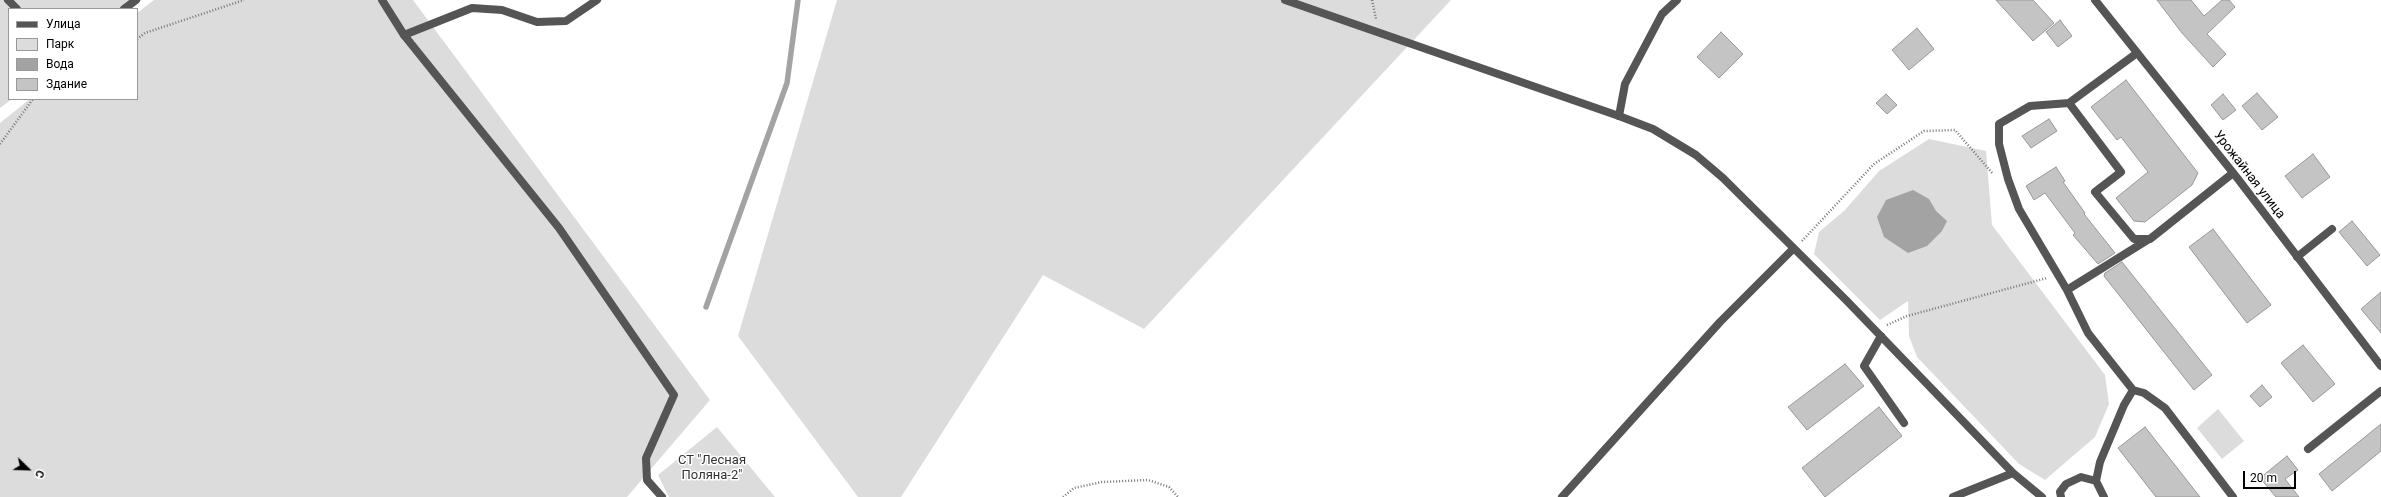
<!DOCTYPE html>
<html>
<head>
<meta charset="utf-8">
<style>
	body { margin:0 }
	#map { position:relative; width:2381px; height:497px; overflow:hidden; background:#fff; font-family:Roboto,sans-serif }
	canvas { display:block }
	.legend { position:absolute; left:8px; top:8px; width:130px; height:92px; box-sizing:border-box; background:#fff; border:1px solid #999; margin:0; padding:5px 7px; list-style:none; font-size:12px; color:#000 }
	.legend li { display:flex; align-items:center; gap:8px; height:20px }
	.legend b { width:20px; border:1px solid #999 }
	.north { position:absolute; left:8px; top:449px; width:40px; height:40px; -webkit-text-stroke:3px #fff; paint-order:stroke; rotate:113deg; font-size:11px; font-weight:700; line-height:16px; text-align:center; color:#000 }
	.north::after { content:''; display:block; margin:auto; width:14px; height:18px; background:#000; clip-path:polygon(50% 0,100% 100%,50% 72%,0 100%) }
	.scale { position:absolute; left:2243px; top:471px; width:53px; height:18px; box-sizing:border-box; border:2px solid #000; border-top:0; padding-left:5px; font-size:12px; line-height:14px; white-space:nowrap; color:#000; -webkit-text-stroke:3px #fff; paint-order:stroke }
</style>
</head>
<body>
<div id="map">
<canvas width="2381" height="497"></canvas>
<ul class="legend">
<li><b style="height:5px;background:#555"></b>Улица</li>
<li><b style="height:11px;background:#dcdcdc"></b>Парк</li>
<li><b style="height:11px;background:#a3a3a3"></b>Вода</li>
<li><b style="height:11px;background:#c4c4c4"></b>Здание</li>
</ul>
<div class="north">С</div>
<div class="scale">20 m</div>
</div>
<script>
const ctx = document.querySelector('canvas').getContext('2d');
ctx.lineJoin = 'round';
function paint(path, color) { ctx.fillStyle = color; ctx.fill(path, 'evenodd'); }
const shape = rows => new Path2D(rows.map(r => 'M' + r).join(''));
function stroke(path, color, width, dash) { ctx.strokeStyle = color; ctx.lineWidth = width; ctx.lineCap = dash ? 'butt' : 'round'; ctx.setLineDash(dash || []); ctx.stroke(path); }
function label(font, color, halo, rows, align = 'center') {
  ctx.font = font + ' Roboto,sans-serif'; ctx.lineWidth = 3; ctx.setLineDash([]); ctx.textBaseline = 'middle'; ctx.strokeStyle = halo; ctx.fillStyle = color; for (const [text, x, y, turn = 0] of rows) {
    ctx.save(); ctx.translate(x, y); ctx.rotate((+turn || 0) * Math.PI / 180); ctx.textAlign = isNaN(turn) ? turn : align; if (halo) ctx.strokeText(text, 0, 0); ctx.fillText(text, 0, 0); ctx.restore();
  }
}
const green = shape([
	[0,0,142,0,130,9,9,9,9,99,12,99,0,108],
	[154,0,413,0,710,400,627,497,0,497,0,123,30,99,137,99,137,13],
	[837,0,1451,0,1144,329,1043,275,901,497,858,497,738,336],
	[1929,139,1986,151,1992,225,2105,375,2109,404,2095,437,2045,480,2019,464,1917,357,1909,336,1908,301,1880,320,1814,254,1819,232,1845,210,1879,171],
	[2218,409,2244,441,2222,459,2197,428],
	[717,427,775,497,669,497,658,475]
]);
const water = shape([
	[1913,190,1929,199,1936,211,1947,221,1942,231,1927,246,1908,253,1884,237,1877,217,1886,200]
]);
const stream = shape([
	[706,307,787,83,798,0]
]);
const building = shape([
	[1996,0,2033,0,2054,23,2033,41,1996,0],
	[2157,0,2191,0,2204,16,2222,0,2229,0,2235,7,2207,34,2226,54,2213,67,2182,33,2157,0],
	[2060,20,2072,36,2058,47,2046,32,2060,20],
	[1917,28,1934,49,1909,70,1892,50,1917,28],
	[1721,32,1743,54,1719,78,1697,57,1721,32],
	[2126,80,2198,173,2192,185,2145,222,2134,221,2116,198,2148,172,2121,137,2117,140,2091,107,2126,80],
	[2257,93,2278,117,2262,130,2242,106,2257,93],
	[1886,94,1897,105,1887,114,1876,103,1886,94],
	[2223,94,2236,110,2223,120,2211,105,2223,94],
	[2049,119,2057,131,2031,148,2022,136,2049,119],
	[2313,154,2330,177,2302,198,2285,176,2313,154],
	[2056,167,2065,181,2063,182,2085,213,2084,214,2115,253,2098,264,2073,235,2075,233,2045,193,2034,200,2026,186,2056,167],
	[2352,221,2380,255,2367,266,2339,232,2352,221],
	[2213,229,2271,305,2247,323,2189,247,2213,229],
	[2122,262,2212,375,2194,390,2104,276,2105,273,2122,262],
	[2381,292,2381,333,2361,309,2381,292],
	[2303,345,2335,384,2313,402,2281,363,2303,345],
	[1845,364,1864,386,1807,430,1788,407,1845,364],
	[2262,385,2272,397,2260,407,2250,396,2262,385],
	[1879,407,1902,436,1825,497,1802,468,1879,407],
	[2381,424,2381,451,2332,491,2319,474,2381,424],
	[2145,427,2200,497,2156,497,2118,448,2145,427],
	[2287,456,2298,470,2285,479,2299,497,2276,497,2260,478,2287,456]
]);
const path = shape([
	[1372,0,1376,19],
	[137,39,145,33,244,0],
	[0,144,33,99],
	[1802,241,1874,164,1924,131,1955,130,1993,174],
	[1887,325,1907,316,2047,278],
	[1063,497,1074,488,1102,482,1148,480,1169,487,1178,497]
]);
const lane = shape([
	[8,0,17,9],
	[382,0,404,35,559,228,674,395,646,458,647,480,662,497],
	[124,9,136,0],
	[2069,103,2121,172,2095,192,2134,239,2150,239,2233,173],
	[1619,116,1625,84,1662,14,1677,0],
	[2297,257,2332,229],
	[2067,290,2149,239],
	[1881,336,1864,366,1904,423],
	[2133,390,2144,393,2165,408,2233,497],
	[2308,449,2381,391],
	[2096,481,2100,462,2124,405,2133,390,2088,333,2067,290,2019,209,2008,179,1999,144,1999,124,2030,106,2069,103,2137,53],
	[1562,497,1720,322,1793,249],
	[2061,497,2060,492,2066,484,2081,477,2096,481,2104,497]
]);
const street = shape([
	[1285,0,1619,116,1653,129,1696,155,1723,178,1846,300,2013,473,2042,497],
	[2095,0,2238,179,2381,366],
	[404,35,472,8,502,10,537,22,566,21,597,0],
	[1953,497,2013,473]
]);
const streetNames = [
	["Урожайная улица",2249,175,52]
];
const parkNames = [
	["СТ \"Лесная",712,461],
	["Поляна-2\"",712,476]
];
paint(green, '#dcdcdc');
paint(water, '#a3a3a3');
stroke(stream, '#a3a3a3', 5.5);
paint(building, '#c4c4c4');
stroke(building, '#999', 1);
stroke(path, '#777', 2.5, [1, 2]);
stroke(lane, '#555', 8);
stroke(street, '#555', 8);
label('13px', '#000', '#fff', streetNames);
label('13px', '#333', '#fff', parkNames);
</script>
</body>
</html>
